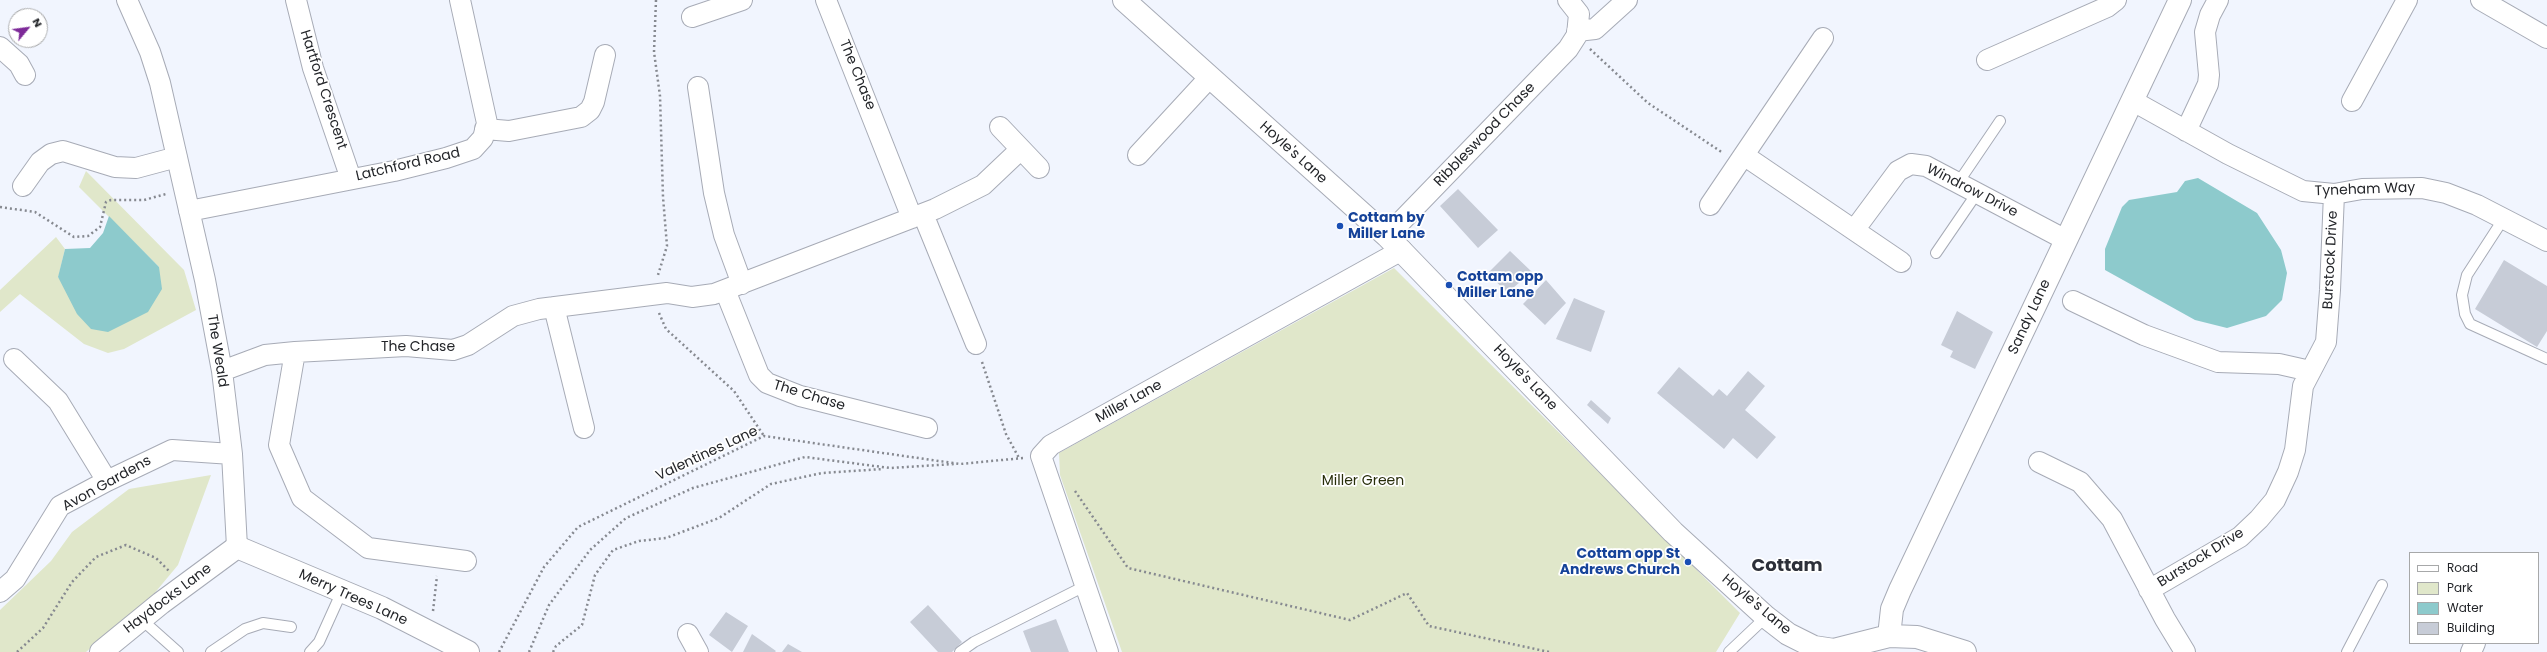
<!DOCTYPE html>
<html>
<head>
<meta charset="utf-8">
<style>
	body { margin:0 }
	#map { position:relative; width:2547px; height:652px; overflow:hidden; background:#f1f5fe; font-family:Poppins,sans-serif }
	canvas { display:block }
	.legend { position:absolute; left:2409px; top:552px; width:130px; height:92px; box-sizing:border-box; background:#fff; border:1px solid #a7a8a9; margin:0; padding:5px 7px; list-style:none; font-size:12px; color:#232529 }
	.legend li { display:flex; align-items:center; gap:8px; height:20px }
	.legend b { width:20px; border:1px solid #a7a8a9 }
	.north { position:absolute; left:8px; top:8px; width:40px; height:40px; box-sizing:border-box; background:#fff; border:1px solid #a7a8a9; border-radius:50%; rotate:61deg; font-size:11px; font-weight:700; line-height:16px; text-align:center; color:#232529 }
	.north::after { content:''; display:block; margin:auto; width:14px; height:18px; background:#7d2998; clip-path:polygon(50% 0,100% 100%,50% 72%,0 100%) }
</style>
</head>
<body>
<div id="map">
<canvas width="2547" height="652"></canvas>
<ul class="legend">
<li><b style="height:5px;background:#fff"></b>Road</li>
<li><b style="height:11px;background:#e0e7ca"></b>Park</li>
<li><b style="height:11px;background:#8dcacc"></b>Water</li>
<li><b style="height:11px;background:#c7ccd7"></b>Building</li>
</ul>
<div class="north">N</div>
</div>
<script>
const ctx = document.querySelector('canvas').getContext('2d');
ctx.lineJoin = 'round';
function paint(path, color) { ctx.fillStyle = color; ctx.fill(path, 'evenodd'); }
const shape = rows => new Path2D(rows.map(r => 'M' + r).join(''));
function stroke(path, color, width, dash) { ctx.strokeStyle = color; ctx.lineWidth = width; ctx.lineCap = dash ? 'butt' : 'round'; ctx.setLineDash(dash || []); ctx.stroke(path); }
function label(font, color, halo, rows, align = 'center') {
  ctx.font = font + ' Poppins,sans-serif'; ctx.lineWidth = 3.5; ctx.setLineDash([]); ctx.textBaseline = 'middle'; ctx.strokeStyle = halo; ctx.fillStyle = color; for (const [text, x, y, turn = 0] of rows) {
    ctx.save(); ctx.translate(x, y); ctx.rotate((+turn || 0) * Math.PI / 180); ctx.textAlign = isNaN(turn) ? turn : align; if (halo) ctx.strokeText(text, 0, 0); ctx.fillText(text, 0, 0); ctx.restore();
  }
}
const green = shape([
	[86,171,184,270,196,310,124,349,108,353,84,344,20,294,0,312,0,290,56,237,65,249,58,278,159,267,79,187],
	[1394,268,1740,613,1716,652,1122,652,1060,475,1059,453],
	[211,475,178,565,153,595,86,652,0,652,0,610,51,561,72,532,129,489]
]);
const water = shape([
	[2198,178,2257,213,2281,250,2287,273,2282,300,2266,316,2227,328,2195,320,2105,270,2105,249,2122,207,2129,200,2177,192,2185,181],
	[109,216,159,267,162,289,148,312,108,332,91,329,77,314,58,277,65,249,90,248,103,233]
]);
const building = shape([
	[1458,189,1498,230,1478,248,1440,206],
	[1510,251,1532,272,1507,293,1488,273],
	[2504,260,2547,286,2547,331,2537,347,2475,309],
	[1546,280,1566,303,1545,325,1523,304],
	[1574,298,1605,311,1591,352,1556,339],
	[1957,311,1993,332,1975,369,1950,357,1953,351,1941,345],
	[1679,367,1713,396,1719,389,1727,396,1748,371,1765,386,1745,410,1776,437,1757,459,1733,438,1724,449,1657,393],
	[1591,400,1611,418,1608,424,1587,405],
	[928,605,962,642,952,652,938,652,910,622],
	[726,612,748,626,732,652,709,635],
	[1056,619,1069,652,1031,652,1023,631],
	[752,634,776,651,775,652,743,652],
	[788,644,802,652,782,652]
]);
const path = shape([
	[656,0,654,52,660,96,663,197,667,246,658,275],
	[1590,49,1648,103,1723,153],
	[0,207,35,212,74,237,88,236,100,227,106,202,111,200,144,200,166,194],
	[659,313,666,329,734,391,764,436],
	[982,362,1006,434,1019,458],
	[1075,491,1128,568,1350,620,1407,593,1429,626,1549,652],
	[433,611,437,576],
	[17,652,43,628,72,582,96,557,126,545,156,558,170,572],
	[499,652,544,567,578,527,764,436,960,464,1023,458],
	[529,652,549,605,590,550,626,518,693,488,805,457,890,468,954,464],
	[553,652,556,646,582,625,595,575,613,550,639,541,666,538,719,518,771,484,822,473,883,469]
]);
const lane = shape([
	[1958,183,2000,121],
	[2504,218,2467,275,2462,295,2465,314,2470,324,2547,359],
	[1936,253,1977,193],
	[141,619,178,652],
	[211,652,245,629,263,623,291,627],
	[310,652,319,642,342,591],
	[960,652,974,642,1085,586],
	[1729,652,1766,617],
	[2347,652,2382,585]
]);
const street = shape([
	[127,0,150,52,160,83,205,280,222,371,232,454,237,547],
	[296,0,313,68,351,179],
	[826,0,912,218],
	[2481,0,2547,38],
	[692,17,742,0],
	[1577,31,1595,29,1627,0],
	[0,47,19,64,25,75],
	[1987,60,2107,7,2116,0],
	[698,87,714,193,724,235,742,284],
	[2133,101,2228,154,2303,191,2334,194,2362,189,2422,188,2446,193,2477,205,2547,241],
	[2352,101,2407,0],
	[1000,127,1039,168],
	[485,129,509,131,581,117,590,110,594,102,605,55],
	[2186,131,2208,84,2209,75,2205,32,2210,15,2218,0],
	[1138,155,1209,78],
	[1745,156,1901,262],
	[23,186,40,162,51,154,63,151,115,167,136,168,177,157],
	[1710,205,1823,38],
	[189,211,394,171,446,158,473,149,483,138,487,123,460,0],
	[923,214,976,344],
	[1855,229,1898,171,1911,164,1926,166,2066,240],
	[1387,236,1568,49,1577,35,1579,14,1568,0],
	[725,290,759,375,767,383,800,396,927,428],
	[2073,301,2144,335,2218,362,2279,364,2310,371],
	[554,307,584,428],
	[295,352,279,445,302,498,368,548,466,561],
	[14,359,58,401,107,481],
	[222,371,265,355,295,352,406,346,453,350,468,345,513,316,539,309,667,293,692,297,714,294,935,209,983,185,1021,149],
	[2039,462,2080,482,2112,519,2165,619,2185,652],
	[2149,590,2240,537,2259,519,2275,500,2288,472,2295,450,2303,386,2326,342,2330,290,2334,194],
	[0,592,15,579,60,506,107,481,172,450,232,454],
	[688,634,698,652],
	[1108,652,1041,456,1051,445,1402,250],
	[2471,652,2475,643]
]);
const secondary = shape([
	[1124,0,1387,236,1673,532,1766,617,1788,634,1814,647,1834,650,1889,636,1917,637,1965,652],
	[1889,636,1892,609,1900,590,2180,0],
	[101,652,161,603,237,547,382,608,468,652]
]);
const markers = [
	[1340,226,4,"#1a4fb4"],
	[1449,285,4,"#1a4fb4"],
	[1688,562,4,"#1a4fb4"]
];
const streetNames = [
	["The Chase",857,75,68],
	["Hartford Crescent",323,90,72],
	["Ribbleswood Chase",1485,135,-46],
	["Hoyle's Lane",1293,153,42],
	["Latchford Road",408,165,-13],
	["Tyneham Way",2365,190,-2],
	["Windrow Drive",1972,191,27],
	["Burstock Drive",2331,260,-87],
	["Sandy Lane",2030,317,-65],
	["The Chase",418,347],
	["The Weald",217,351,81],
	["Hoyle's Lane",1525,378,46],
	["The Chase",809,396,17],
	["Miller Lane",1129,402,-29],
	["Valentines Lane",707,454,-25],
	["Avon Gardens",107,484,-29],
	["Burstock Drive",2201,558,-32],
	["Merry Trees Lane",353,598,24],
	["Haydocks Lane",168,599,-37],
	["Hoyle's Lane",1756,605,40]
];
const transitNames = [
	["Cottam by",1348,218],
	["Miller Lane",1348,234],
	["Cottam opp",1457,277],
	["Miller Lane",1457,293],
	["Cottam opp St",1680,554,"right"],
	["Andrews Church",1680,570,"right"]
];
const parkNames = [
	["Miller Green",1363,481]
];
const districtNames = [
	["Cottam",1787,566]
];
paint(green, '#e0e7ca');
paint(water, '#8dcacc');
paint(building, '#c7ccd7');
stroke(lane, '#a7abb6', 12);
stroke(street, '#a7abb6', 22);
stroke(secondary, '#a7abb6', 24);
stroke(path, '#868990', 2.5, [2, 3]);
stroke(lane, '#fff', 10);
stroke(street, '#fff', 20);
stroke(secondary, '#fff', 22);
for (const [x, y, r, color] of markers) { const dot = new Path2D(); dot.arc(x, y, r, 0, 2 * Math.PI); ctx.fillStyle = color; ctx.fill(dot); stroke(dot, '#fff', 1.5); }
label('14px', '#232529', '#fff', streetNames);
label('bold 14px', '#164399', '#fff', transitNames, 'left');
label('14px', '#282e0a', '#fff', parkNames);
label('bold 18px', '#2d3039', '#fff', districtNames);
</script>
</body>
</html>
